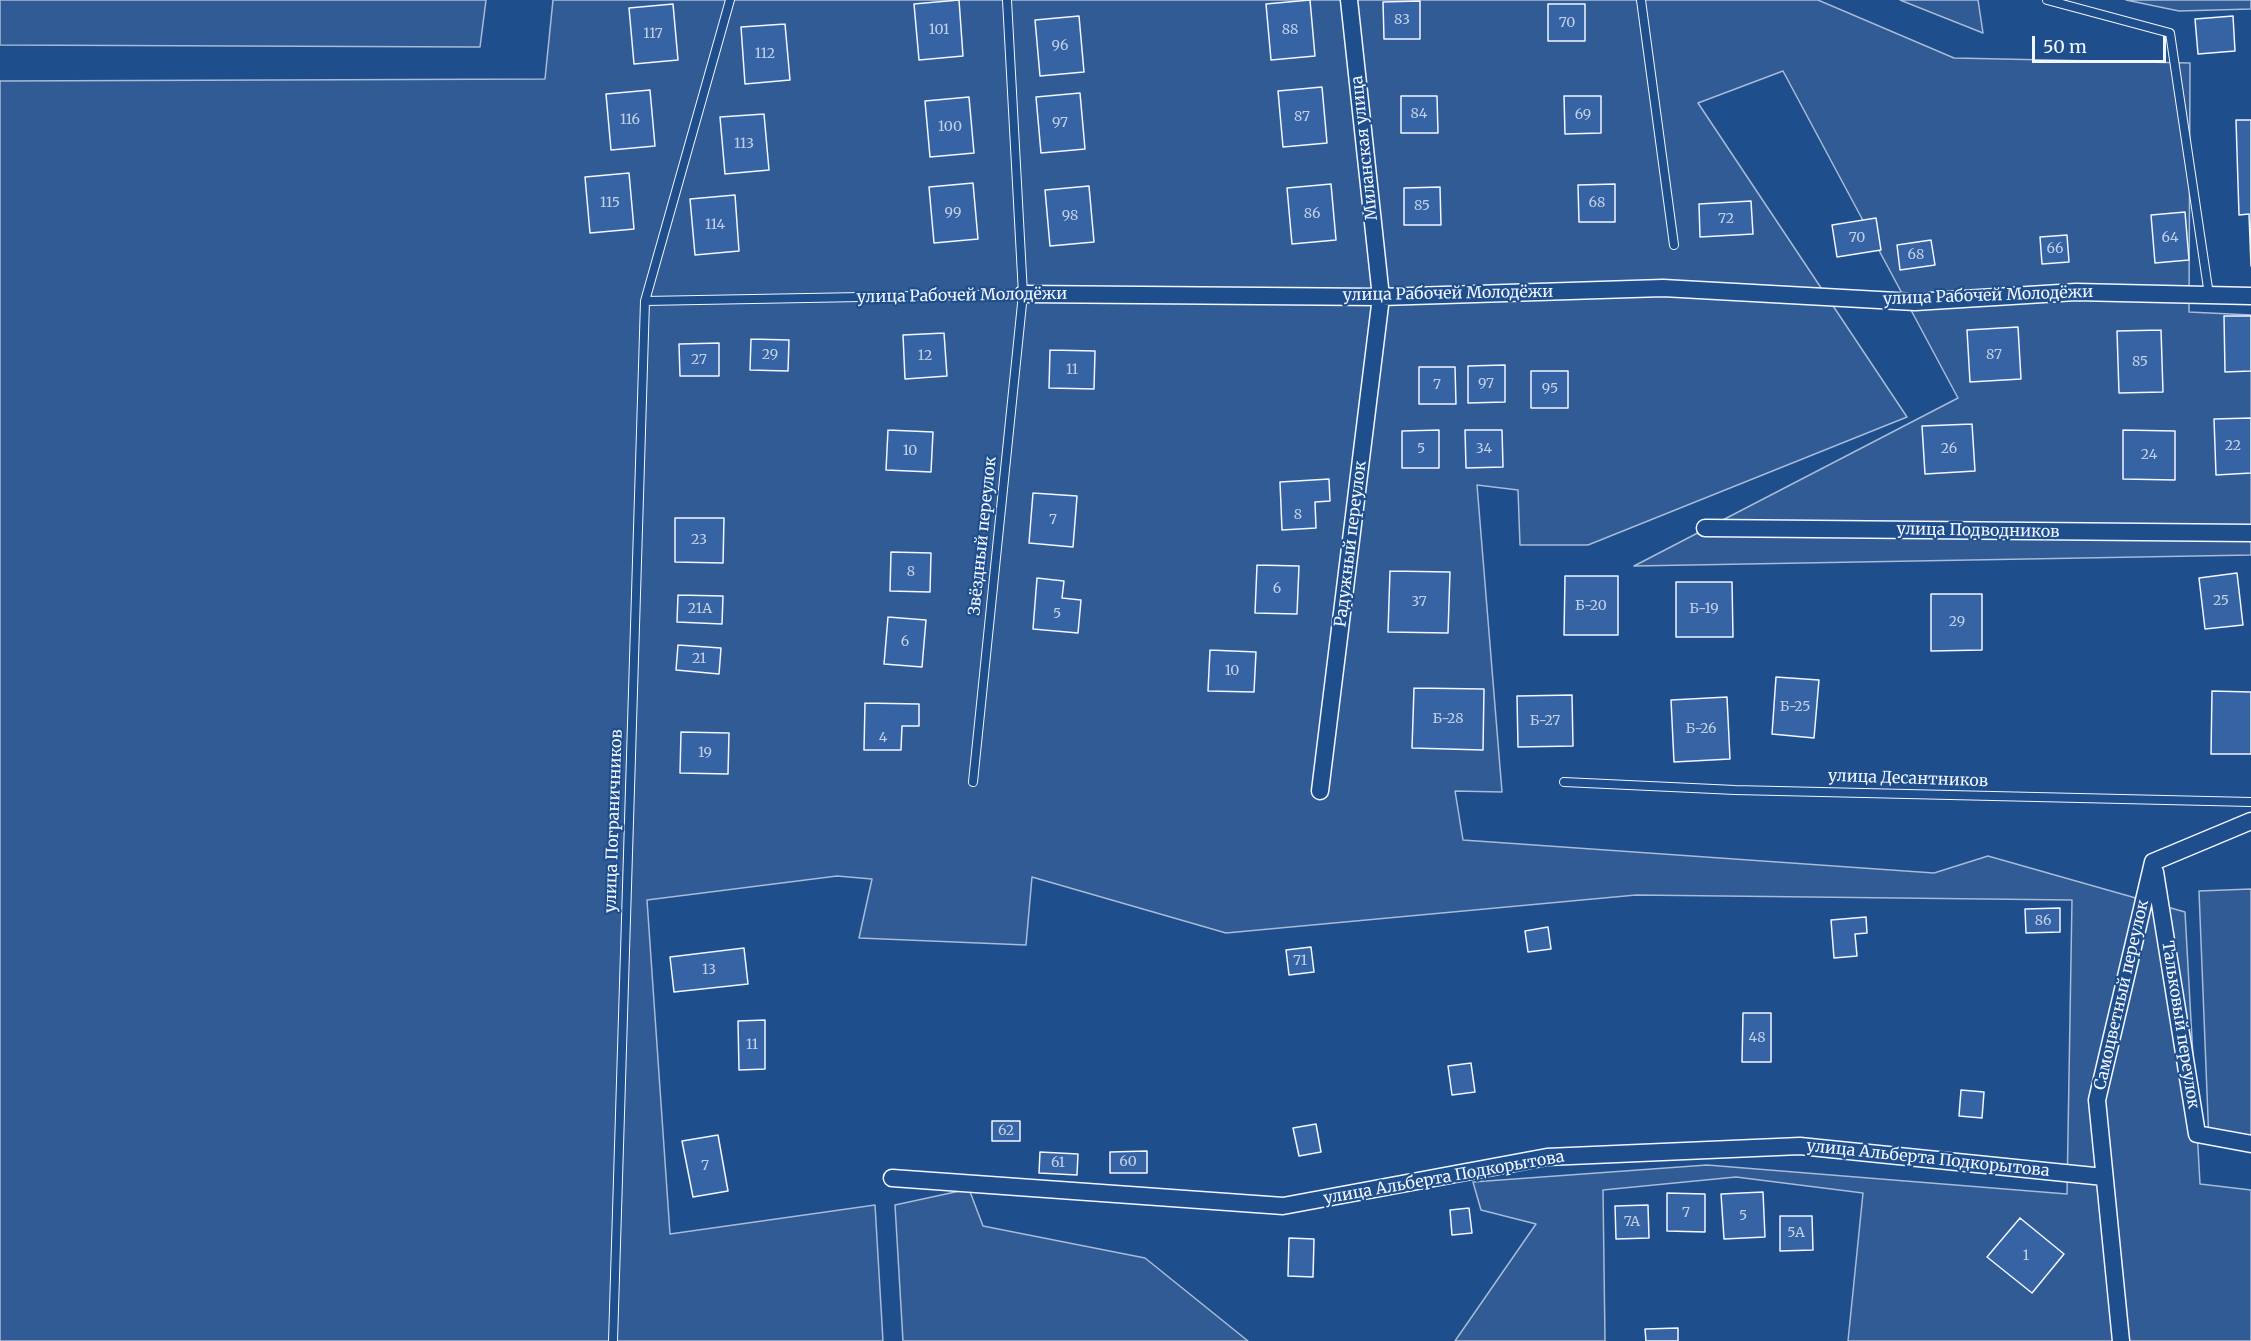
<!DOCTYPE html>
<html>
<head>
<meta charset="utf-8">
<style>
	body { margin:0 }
	#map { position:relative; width:2251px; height:1341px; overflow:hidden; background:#1f4e8c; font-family:Merriweather,serif }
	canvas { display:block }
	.scale { position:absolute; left:2032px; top:36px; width:134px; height:27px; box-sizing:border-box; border:3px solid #f2f6ff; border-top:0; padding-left:8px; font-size:18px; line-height:21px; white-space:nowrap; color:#f2f6ff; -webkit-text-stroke:4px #1f4e8c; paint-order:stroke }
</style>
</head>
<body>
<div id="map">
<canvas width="2251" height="1341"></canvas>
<div class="scale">50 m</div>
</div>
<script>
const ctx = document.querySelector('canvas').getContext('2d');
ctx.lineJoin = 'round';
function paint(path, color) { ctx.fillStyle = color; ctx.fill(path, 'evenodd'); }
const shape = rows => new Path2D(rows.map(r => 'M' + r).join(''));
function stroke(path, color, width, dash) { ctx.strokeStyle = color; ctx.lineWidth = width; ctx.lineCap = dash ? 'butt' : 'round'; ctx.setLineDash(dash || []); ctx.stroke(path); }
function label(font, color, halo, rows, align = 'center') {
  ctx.font = font + ' Merriweather,serif'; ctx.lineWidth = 4.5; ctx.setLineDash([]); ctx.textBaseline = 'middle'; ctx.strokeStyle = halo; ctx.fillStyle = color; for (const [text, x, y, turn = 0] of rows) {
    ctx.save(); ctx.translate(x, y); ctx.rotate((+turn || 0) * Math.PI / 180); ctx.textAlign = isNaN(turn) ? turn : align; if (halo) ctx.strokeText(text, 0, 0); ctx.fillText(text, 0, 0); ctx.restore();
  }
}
const green = shape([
	[0,0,486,0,480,47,0,45,0,0],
	[553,0,1818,0,1954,58,2190,63,2189,312,2251,315,2251,555,1634,566,1958,398,1783,71,1698,103,1907,417,1588,545,1520,545,1518,490,1477,485,1502,792,1455,791,1463,840,1934,873,1988,856,2185,912,2200,1184,2251,1190,2251,1341,1848,1341,1863,1193,1736,1177,1603,1190,1605,1341,1455,1341,1536,1224,1481,1210,1473,1182,1707,1165,2067,1194,2072,900,1636,895,1226,933,1032,877,1026,945,859,938,872,879,837,876,647,900,670,1234,875,1205,883,1341,0,1341,0,81,545,79,553,0],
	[1900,0,1978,0,1983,33,1900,0],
	[2126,0,2251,0,2251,9,2179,11,2126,0],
	[2251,889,2251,1143,2209,1143,2199,891,2251,889],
	[969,1189,983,1226,1145,1258,1248,1341,903,1341,895,1205,969,1189]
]);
const building = shape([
	[959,0,963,56,919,60,914,4,959,0],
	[1310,0,1315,56,1271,60,1266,4,1310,0],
	[1420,1,1420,39,1384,39,1383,2,1420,1],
	[673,4,678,60,634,64,629,8,673,4],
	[1548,4,1585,4,1585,41,1548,41,1548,4],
	[1079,16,1084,72,1040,76,1035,20,1079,16],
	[2233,16,2235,51,2198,54,2195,19,2233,16],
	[785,24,790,80,745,84,741,27,785,24],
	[1322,87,1327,143,1283,147,1278,91,1322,87],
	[650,90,655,146,611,150,606,94,650,90],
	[1080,93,1085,149,1041,153,1036,97,1080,93],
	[1401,96,1437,96,1438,133,1401,133,1401,96],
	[1564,96,1601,96,1601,133,1565,134,1564,96],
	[969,97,974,153,930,157,925,101,969,97],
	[764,114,769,170,725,174,720,117,764,114],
	[2236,120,2251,120,2251,266,2249,214,2239,215,2236,120],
	[629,173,634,229,590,233,585,177,629,173],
	[973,183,978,239,934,243,929,187,973,183],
	[1331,184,1336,240,1292,244,1287,188,1331,184],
	[1615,184,1615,222,1579,222,1578,185,1615,184],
	[1089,186,1094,242,1050,246,1045,190,1089,186],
	[1440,187,1441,225,1404,225,1404,188,1440,187],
	[735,195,739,251,695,255,690,199,735,195],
	[1751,201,1753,234,1700,237,1699,204,1751,201],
	[2185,212,2189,260,2155,263,2151,215,2185,212],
	[1876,218,1881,250,1837,257,1832,225,1876,218],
	[2067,235,2069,262,2042,264,2040,237,2067,235],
	[1931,240,1935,265,1900,270,1897,245,1931,240],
	[2224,316,2251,316,2251,371,2225,372,2224,316],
	[2018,327,2021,379,1970,382,1967,330,2018,327],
	[2161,330,2163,392,2119,393,2117,331,2161,330],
	[944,333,947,376,905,379,903,335,944,333],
	[751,339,789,340,788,371,750,370,751,339],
	[719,343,719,376,680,376,679,344,719,343],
	[1050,350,1095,351,1094,389,1049,388,1050,350],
	[1505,365,1505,402,1468,403,1468,366,1505,365],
	[1419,367,1455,367,1456,404,1419,404,1419,367],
	[1531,371,1568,371,1568,408,1531,408,1531,371],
	[2251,418,2251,473,2216,475,2214,419,2251,418],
	[1972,424,1975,471,1925,474,1922,426,1972,424],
	[888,430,933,432,931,472,886,470,888,430],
	[1439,430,1439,468,1402,468,1402,431,1439,430],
	[1465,430,1502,430,1503,467,1466,468,1465,430],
	[2123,430,2175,431,2175,480,2123,479,2123,430],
	[1329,479,1330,501,1315,502,1316,528,1282,530,1280,482,1329,479],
	[1033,493,1077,496,1073,547,1029,543,1033,493],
	[675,518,724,518,723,563,675,562,675,518],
	[891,552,931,553,930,592,890,591,891,552],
	[1257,565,1299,566,1297,614,1255,613,1257,565],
	[1390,571,1450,572,1448,633,1388,632,1390,571],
	[2237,573,2243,625,2205,629,2199,578,2237,573],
	[1565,576,1618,576,1618,635,1564,635,1565,576],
	[1037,578,1064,581,1062,598,1081,600,1078,633,1033,629,1037,578],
	[1676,582,1732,582,1733,637,1676,637,1676,582],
	[1931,594,1982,594,1982,650,1931,651,1931,594],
	[678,595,723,596,722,624,677,622,678,595],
	[888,617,926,620,922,667,884,664,888,617],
	[678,645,721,648,719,674,676,670,678,645],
	[1210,650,1256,652,1254,692,1208,691,1210,650],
	[1776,677,1819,680,1814,738,1772,734,1776,677],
	[1414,688,1484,689,1483,750,1412,748,1414,688],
	[2212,691,2251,692,2251,754,2211,754,2212,691],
	[1572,695,1573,746,1518,747,1517,696,1572,695],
	[1727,697,1730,759,1674,762,1671,700,1727,697],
	[865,703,919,704,919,726,902,726,901,750,864,750,865,703],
	[681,732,729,733,728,774,680,773,681,732],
	[2060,908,2060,932,2026,933,2025,909,2060,908],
	[1866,917,1867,933,1855,934,1857,956,1834,958,1831,920,1866,917],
	[1548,927,1551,949,1528,952,1525,931,1548,927],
	[1311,947,1314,972,1289,975,1286,950,1311,947],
	[744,948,748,984,674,992,670,957,744,948],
	[1743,1013,1771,1013,1771,1062,1742,1062,1743,1013],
	[765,1020,765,1069,739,1070,738,1021,765,1020],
	[1471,1063,1475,1092,1452,1095,1448,1066,1471,1063],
	[1961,1090,1984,1092,1982,1118,1959,1116,1961,1090],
	[992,1121,1020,1121,1020,1141,992,1141,992,1121],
	[1316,1124,1321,1152,1299,1156,1293,1128,1316,1124],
	[718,1135,728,1191,693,1197,682,1141,718,1135],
	[1147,1151,1147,1173,1110,1173,1110,1152,1147,1151],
	[1040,1152,1078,1154,1077,1175,1039,1173,1040,1152],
	[1763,1192,1765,1237,1724,1239,1721,1194,1763,1192],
	[1667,1193,1705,1194,1705,1232,1667,1231,1667,1193],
	[1648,1205,1649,1238,1616,1239,1615,1206,1648,1205],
	[1469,1208,1472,1233,1452,1235,1450,1210,1469,1208],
	[1780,1216,1812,1216,1813,1250,1780,1251,1780,1216],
	[2020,1218,2064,1254,2032,1293,1987,1257,2020,1218],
	[1289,1238,1314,1239,1313,1277,1288,1276,1289,1238],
	[1678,1328,1678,1341,1646,1341,1645,1329,1678,1328]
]);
const service = shape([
	[1641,0,1674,245],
	[2047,0,2170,33,2209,295],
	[645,301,1023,294],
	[973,782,1023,294,1007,0],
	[1564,782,1735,790,2251,802],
	[613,1341,645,301,730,0]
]);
const minor = shape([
	[1023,294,1381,297,1663,288,1915,302,2076,292,2251,296],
	[1705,528,2251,533],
	[1320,791,1381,297,1349,0],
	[2155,872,2197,1134,2251,1144],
	[892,1178,1283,1206,1547,1157,1800,1146,2104,1177],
	[2121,1341,2097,1100,2153,862,2251,821]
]);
const numberNames = [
	["83",1402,20],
	["70",1567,23],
	["101",939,30],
	["88",1290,30],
	["117",653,34],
	["96",1060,46],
	["112",765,54],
	["84",1419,114],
	["69",1583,115],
	["87",1302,117],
	["116",630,120],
	["97",1060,123],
	["100",950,127],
	["113",744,144],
	["115",610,203],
	["68",1597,203],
	["85",1422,206],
	["99",953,213],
	["86",1312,214],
	["98",1070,216],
	["72",1726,219],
	["114",715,225],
	["70",1857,238],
	["64",2170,238],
	["66",2055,249],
	["68",1916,255],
	["29",770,355],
	["87",1994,355],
	["12",925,356],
	["27",699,360],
	["85",2140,362],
	["11",1072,370],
	["97",1486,384],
	["7",1437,385],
	["95",1550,389],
	["22",2233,446],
	["5",1421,449],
	["34",1484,449],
	["26",1949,449],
	["10",910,451],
	["24",2149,455],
	["8",1298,515],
	["7",1053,520],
	["23",699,540],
	["8",911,572],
	["6",1277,589],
	["25",2221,601],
	["37",1419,602],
	["Б-20",1591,606],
	["21А",700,609],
	["Б-19",1704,609],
	["5",1057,614],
	["29",1957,622],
	["6",905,642],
	["21",699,659],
	["10",1232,671],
	["Б-25",1795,707],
	["Б-28",1448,719],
	["Б-27",1545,721],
	["Б-26",1701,729],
	["4",883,738],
	["19",705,753],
	["86",2043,921],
	["71",1300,961],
	["13",709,970],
	["48",1757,1038],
	["11",752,1045],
	["62",1006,1131],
	["60",1128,1162],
	["61",1058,1163],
	["7",705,1166],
	["7",1686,1213],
	["5",1743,1216],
	["7А",1632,1222],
	["5А",1796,1233],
	["1",2026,1256]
];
const streetNames = [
	["Миланская улица",1365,148,-96],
	["улица Рабочей Молодёжи",1448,294,-1],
	["улица Рабочей Молодёжи",962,296,-1],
	["улица Рабочей Молодёжи",1988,296,-2],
	["улица Подводников",1978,531,1],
	["Звёздный переулок",983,536,-84],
	["Радужный переулок",1351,544,-83],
	["улица Десантников",1908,779,2],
	["улица Пограничников",614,821,-88],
	["Самоцветный переулок",2122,995,-77],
	["Тальковый переулок",2180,1025,81],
	["улица Альберта Подкорытова",1928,1159,6],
	["улица Альберта Подкорытова",1444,1178,-10]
];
paint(green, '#305b95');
stroke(green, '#a8bbd7', 1.5);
paint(building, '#3563a3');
stroke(building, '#f2f6ff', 1.5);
stroke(service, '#f2f6ff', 10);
stroke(minor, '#f2f6ff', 19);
stroke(service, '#1f4e8c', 8);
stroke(minor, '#1f4e8c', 16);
label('14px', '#c3d1e8', null, numberNames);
label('16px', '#f2f6ff', '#1f4e8c', streetNames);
</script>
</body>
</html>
